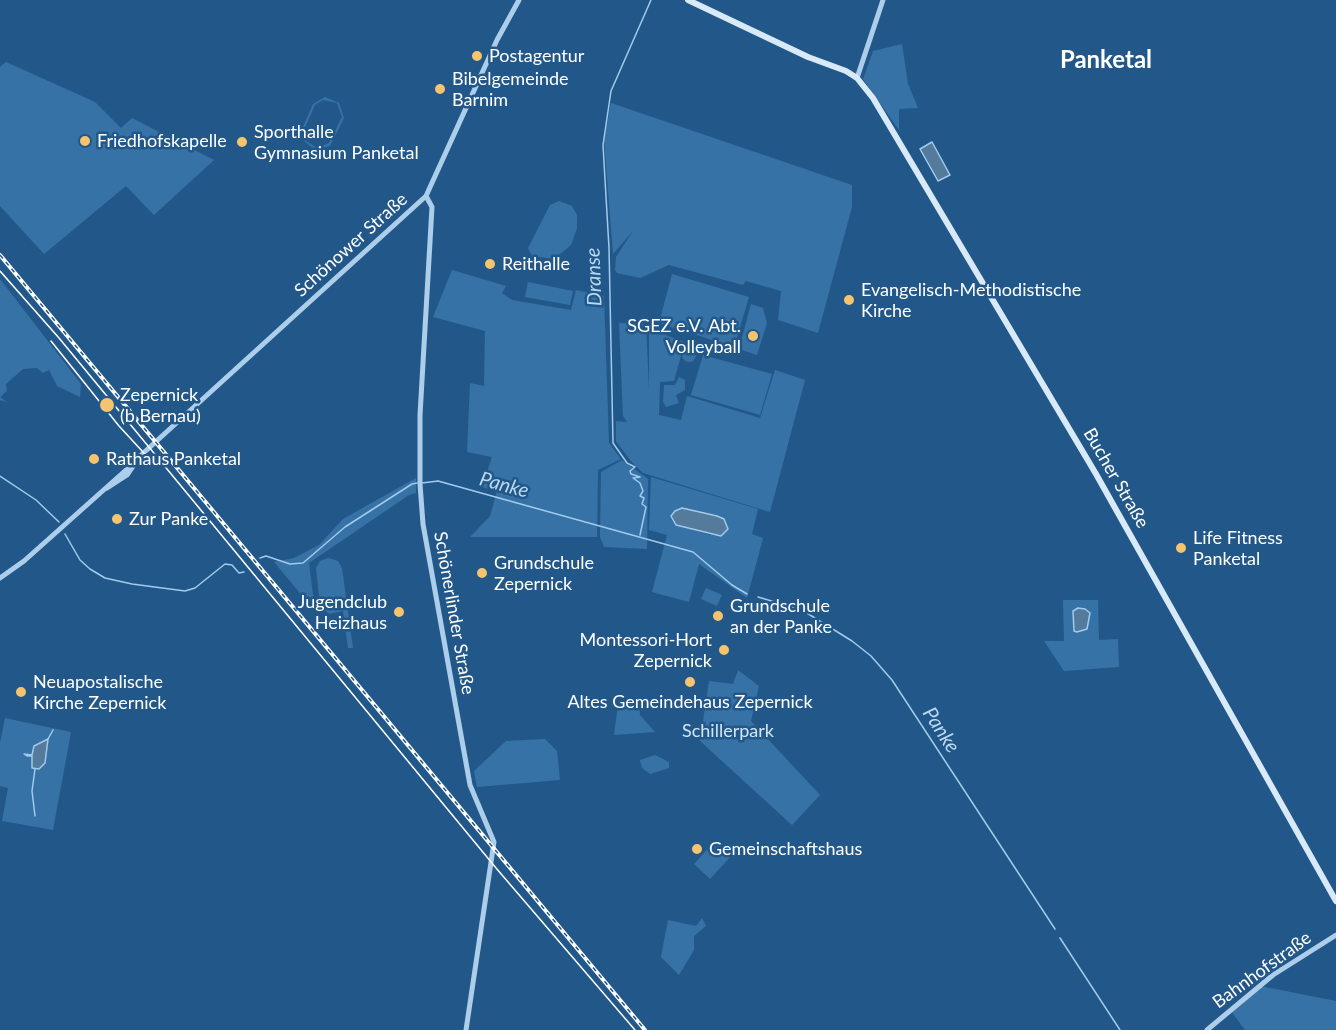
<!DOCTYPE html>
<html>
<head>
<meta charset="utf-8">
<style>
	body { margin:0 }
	canvas { display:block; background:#225889 }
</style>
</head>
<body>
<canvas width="1336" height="1030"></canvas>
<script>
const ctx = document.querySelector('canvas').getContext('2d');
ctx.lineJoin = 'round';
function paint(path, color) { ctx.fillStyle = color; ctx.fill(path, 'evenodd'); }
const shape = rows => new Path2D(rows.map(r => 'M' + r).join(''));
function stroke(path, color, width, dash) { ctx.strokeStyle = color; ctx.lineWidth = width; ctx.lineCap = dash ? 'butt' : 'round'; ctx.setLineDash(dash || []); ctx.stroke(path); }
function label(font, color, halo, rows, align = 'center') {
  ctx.font = font + ' Lato,sans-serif'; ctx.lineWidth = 5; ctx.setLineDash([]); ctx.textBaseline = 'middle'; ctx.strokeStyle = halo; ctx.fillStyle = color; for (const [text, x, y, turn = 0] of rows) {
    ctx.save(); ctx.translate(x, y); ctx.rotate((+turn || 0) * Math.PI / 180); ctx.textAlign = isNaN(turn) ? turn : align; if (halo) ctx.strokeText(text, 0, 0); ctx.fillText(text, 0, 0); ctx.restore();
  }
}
const green = shape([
	[902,44,908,84,918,108,899,109,899,130,863,79,873,51],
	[6,62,95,102,121,128,132,118,214,160,154,215,126,186,44,254,0,206,0,67],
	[325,97,339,103,344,118,330,146,315,150,303,140,302,129,313,104],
	[323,100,337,103,342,117,329,143,317,148,306,141,303,132,315,105],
	[611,103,852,185,852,207,818,333,778,320,781,291,746,281,743,285,669,265,640,278,617,273,615,270,616,257,633,231,613,254,604,140],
	[559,201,572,206,577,215,577,228,571,245,554,259,532,256,528,248,550,205],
	[452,270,506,286,502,293,512,300,571,310,576,290,604,296,609,443,621,459,598,470,597,537,470,537,490,516,497,491,482,487,492,457,467,452,470,383,484,386,485,331,433,317],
	[672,274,749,297,734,347,659,323],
	[0,279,81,384,80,397,57,386,49,370,43,373,37,368,23,369,6,384,7,391,0,397,7,402,0,400],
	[528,282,573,291,570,305,525,297],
	[751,304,763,308,767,323,757,355,739,349],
	[619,323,646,324,649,389,649,329,685,342,674,381,660,382,659,415,681,420,687,396,760,418,775,370,805,380,770,512,643,473,630,460,616,441,616,421,627,422,623,416],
	'682 355a7 7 0 1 1 14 0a7 7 0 1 1-14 0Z',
	[703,355,772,374,760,415,691,395],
	[679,377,685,380,685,390,676,395,679,403,666,407,663,402,664,385,675,385],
	[622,460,648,479,647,549,604,547,600,537,601,472],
	[651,477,758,509,752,534,763,538,747,598,699,564,689,602,652,592,667,535,649,530],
	[682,508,717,516,711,535,676,525],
	[416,478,416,493,409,495,309,563,315,611,274,562,294,558,319,545,343,519],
	[328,558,338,561,342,568,353,648,348,648,343,611,329,614,320,604,316,568,320,561],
	[706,588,722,595,717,606,701,599],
	[1063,600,1098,600,1099,640,1118,639,1119,667,1064,671,1044,641,1064,641],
	[738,670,759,686,751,721,820,795,792,825,700,741,709,681,733,684],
	[639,701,640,715,655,732,614,735,618,705],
	[5,718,71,732,53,830,2,821,8,788,0,786,0,743],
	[545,739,557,751,560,780,477,787,474,771,506,741],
	[655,755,669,762,669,768,650,774,642,768,640,760],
	[715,841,731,856,710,879,694,864],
	[702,918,706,926,694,936,694,950,679,975,661,957,668,920,696,926],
	[1260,986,1336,1001,1336,1030,1245,1030,1231,1011]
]);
const water = shape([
	[932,142,950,175,938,181,920,149,932,142],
	[682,508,717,516,724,519,728,529,721,536,676,525,671,516,675,511,682,508],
	[1078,608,1085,609,1090,613,1087,629,1077,632,1074,631,1073,611,1078,608],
	[48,739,45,763,39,769,32,768,32,756,27,756,24,754,32,755,34,746,48,739]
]);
const stream = shape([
	[0,476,36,500,59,522],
	[422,483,438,481,693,552,732,585,747,594],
	[65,534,80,560,90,569,105,578,132,584,185,591,195,588,225,564,232,565,239,573,244,572],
	[640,535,646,507,642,504,644,498,640,496,643,491,640,483,633,478,640,477,631,474,630,471,635,467,627,463,613,443,609,248,603,145,611,91,651,0],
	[260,558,266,556,290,564,303,563,345,527,412,484,417,483],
	[758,597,802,610,852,641,871,656,892,680,1055,929],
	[48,739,53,730],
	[35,769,32,791,35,816],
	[1060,938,1120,1030]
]);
const tertiary = shape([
	[857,78,883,0],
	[426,196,432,207,420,415,420,484,423,524,470,785,494,842,466,1030],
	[107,488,127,475,139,457,426,196,497,40,519,0],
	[0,578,24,561,135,462],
	[1207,1030,1273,975,1336,935]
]);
const secondary = shape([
	[688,0,808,57,846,71,857,78,873,98,1096,474,1336,901]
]);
const tram = shape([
	[0,271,59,338,496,868,635,1030],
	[51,341,119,426,155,465]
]);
const rail = shape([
	[0,255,645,1030]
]);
const markers = [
	[477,56,6,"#f6c36f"],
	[440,89,6,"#f6c36f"],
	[85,141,6,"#f6c36f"],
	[242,142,6,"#f6c36f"],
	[490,264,6,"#f6c36f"],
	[849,300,6,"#f6c36f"],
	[753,336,6,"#f6c36f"],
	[107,405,8,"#f6c36f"],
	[94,459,6,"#f6c36f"],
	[117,519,6,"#f6c36f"],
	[1181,548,6,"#f6c36f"],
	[482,573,6,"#f6c36f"],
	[399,612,6,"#f6c36f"],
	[718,616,6,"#f6c36f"],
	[724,650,6,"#f6c36f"],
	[690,682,6,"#f6c36f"],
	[21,692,6,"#f6c36f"],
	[697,849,6,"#f6c36f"]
];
const poiNames = [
	["Postagentur",489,56],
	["Bibelgemeinde",452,79],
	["Barnim",452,100],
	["Sporthalle",254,132],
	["Gymnasium Panketal",254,153],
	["Friedhofskapelle",97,141],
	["Reithalle",502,264],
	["Evangelisch-Methodistische",861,290],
	["Kirche",861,311],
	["SGEZ e.V. Abt.",741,326,"right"],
	["Volleyball",741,347,"right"],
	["Zepernick",120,395],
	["(b Bernau)",120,416],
	["Rathaus Panketal",106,459],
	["Zur Panke",129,519],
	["Life Fitness",1193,538],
	["Panketal",1193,559],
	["Grundschule",494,563],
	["Zepernick",494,584],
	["Jugendclub",387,602,"right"],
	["Heizhaus",387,623,"right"],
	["Grundschule",730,606],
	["an der Panke",730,627],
	["Montessori-Hort",712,640,"right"],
	["Zepernick",712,661,"right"],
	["Neuapostalische",33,682],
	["Kirche Zepernick",33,703],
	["Altes Gemeindehaus Zepernick",690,702,"center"],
	["Gemeinschaftshaus",709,849]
];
const streetNames = [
	["Schönower Straße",351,245,-42],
	["Bucher Straße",1116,478,60],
	["Schönerlinder Straße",454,613,80],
	["Bahnhofstraße",1262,970,-36]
];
const parkNames = [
	["Schillerpark",728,731]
];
const waterNames = [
	["Dranse",594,277,-92],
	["Panke",504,485,15],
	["Panke",941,730,57]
];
const districtNames = [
	["Panketal",1106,60]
];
paint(green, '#3672a6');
paint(water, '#547a9c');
stroke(water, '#a1caeb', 1.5);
stroke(stream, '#a1caeb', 1.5);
stroke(tertiary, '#adceea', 5);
stroke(secondary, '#d8e9f8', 6);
stroke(tram, '#fff', 1.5);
stroke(rail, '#fff', 4);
stroke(rail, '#225889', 1.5, [4.5]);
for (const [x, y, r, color] of markers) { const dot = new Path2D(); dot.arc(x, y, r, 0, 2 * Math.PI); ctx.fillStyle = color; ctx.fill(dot); stroke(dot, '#225889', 2); }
label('18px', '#fff', '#225889', poiNames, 'left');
label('18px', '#fff', '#225889', streetNames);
label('18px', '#d2e6f8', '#225889', parkNames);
label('italic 20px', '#b9d8f1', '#225889', waterNames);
label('bold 24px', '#fff', '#225889', districtNames);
</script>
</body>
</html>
